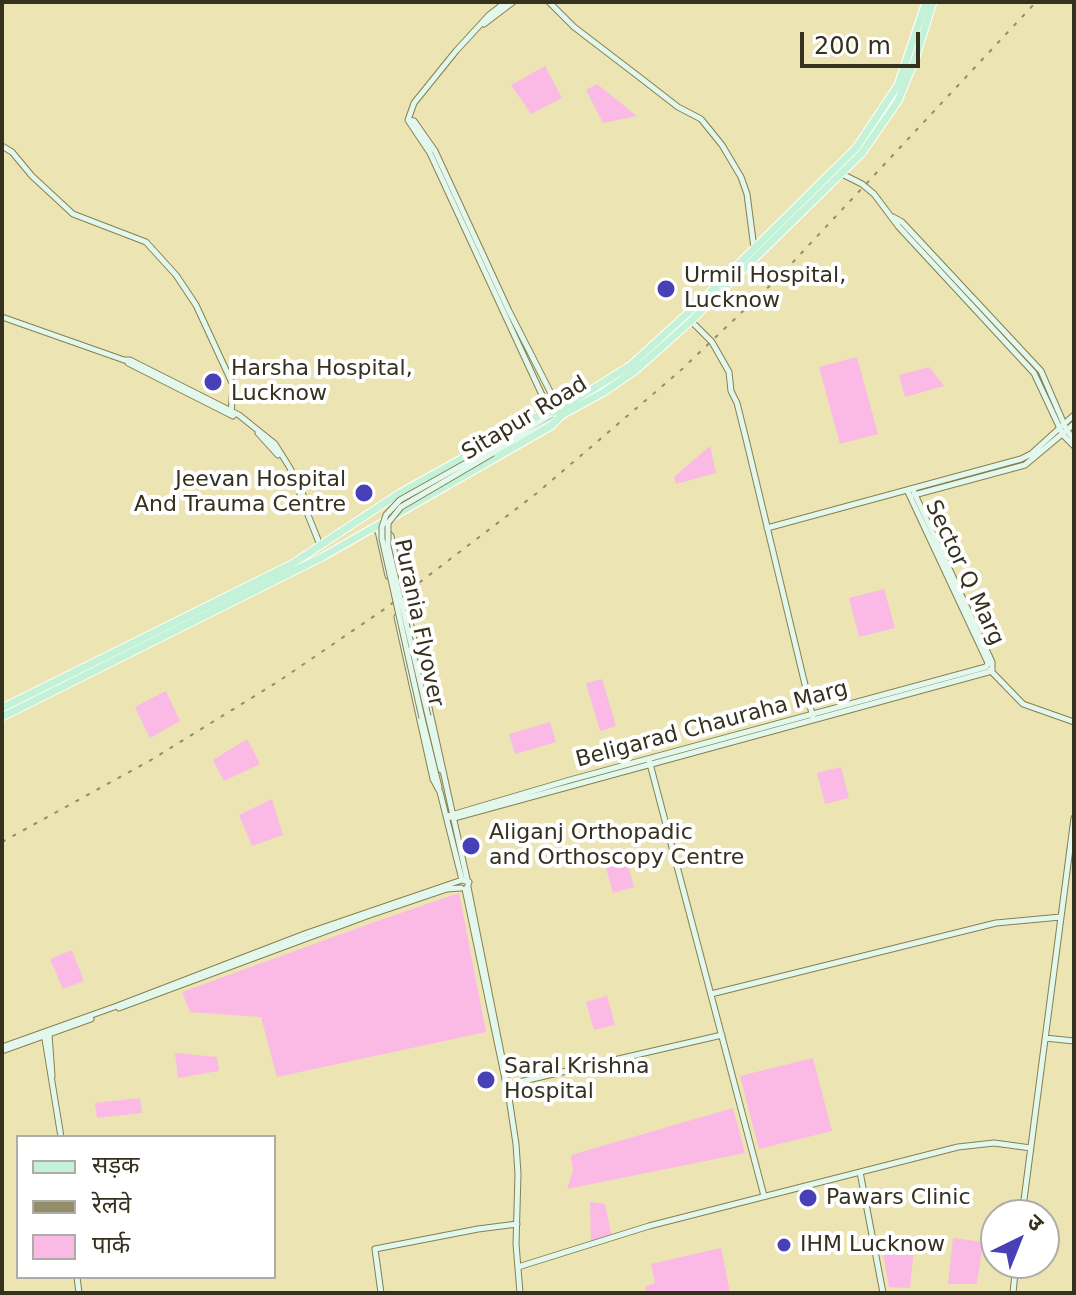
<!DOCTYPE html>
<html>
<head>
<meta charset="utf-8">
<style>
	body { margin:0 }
	#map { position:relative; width:1076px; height:1295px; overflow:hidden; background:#ece4b3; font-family:"DejaVu Sans","Noto Sans Devanagari",sans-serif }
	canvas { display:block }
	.frame { position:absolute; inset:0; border:4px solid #35311e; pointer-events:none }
	.legend { position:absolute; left:16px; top:1135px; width:260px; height:144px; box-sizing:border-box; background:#fff; border:2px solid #aeada5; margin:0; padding:10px 14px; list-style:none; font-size:24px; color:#35311e }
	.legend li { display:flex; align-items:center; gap:16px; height:40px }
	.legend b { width:40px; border:2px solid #aeada5 }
	.north { position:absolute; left:980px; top:1199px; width:80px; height:80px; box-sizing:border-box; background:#fff; border:2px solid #aeada5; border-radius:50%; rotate:43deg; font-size:22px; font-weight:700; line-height:32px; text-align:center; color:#35311e }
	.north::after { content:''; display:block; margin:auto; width:28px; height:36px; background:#4740b6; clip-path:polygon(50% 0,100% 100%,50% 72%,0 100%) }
	.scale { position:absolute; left:800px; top:32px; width:120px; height:36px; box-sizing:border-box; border:4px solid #35311e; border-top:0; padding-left:10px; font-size:24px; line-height:28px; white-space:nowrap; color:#35311e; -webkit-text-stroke:6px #fff; paint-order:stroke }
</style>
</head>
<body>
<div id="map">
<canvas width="1076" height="1295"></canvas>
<div class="frame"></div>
<ul class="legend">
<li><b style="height:10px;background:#c4f2d9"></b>सड़क</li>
<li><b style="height:10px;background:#938d6b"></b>रेलवे</li>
<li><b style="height:22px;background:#fabae5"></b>पार्क</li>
</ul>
<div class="north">उ</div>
<div class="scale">200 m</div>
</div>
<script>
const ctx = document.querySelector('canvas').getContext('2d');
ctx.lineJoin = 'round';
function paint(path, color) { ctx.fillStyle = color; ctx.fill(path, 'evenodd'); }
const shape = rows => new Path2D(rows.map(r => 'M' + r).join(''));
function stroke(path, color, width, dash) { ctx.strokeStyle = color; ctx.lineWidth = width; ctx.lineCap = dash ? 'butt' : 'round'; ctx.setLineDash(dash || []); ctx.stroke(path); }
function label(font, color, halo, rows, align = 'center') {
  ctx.font = font + ' "DejaVu Sans",sans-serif'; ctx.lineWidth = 8; ctx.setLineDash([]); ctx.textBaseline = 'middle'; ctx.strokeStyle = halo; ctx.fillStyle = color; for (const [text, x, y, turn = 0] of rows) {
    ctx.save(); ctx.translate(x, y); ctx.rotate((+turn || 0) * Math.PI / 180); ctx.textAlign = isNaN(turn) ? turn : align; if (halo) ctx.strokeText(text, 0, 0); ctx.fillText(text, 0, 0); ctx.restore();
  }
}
const green = shape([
	[545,66,562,98,531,114,511,85],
	[597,84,637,116,603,123,586,90],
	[857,357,878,434,840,444,819,367],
	[929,367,944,386,905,397,899,375],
	[710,446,716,473,676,484,674,477],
	[884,589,895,628,859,637,849,598],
	[602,679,616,726,600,731,586,683],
	[166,691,180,721,150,738,135,707],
	[550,722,556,742,515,754,509,734],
	[247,739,260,764,224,781,213,760],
	[841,767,849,798,825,804,817,773],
	[272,799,283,835,252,846,239,815],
	[623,848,634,887,613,893,602,854],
	[459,893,486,1032,277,1077,261,1017,190,1012,182,992,383,919],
	[72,950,84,981,63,989,50,959],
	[607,996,615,1025,594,1030,586,1002],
	[175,1053,217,1057,219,1071,178,1078],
	[813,1058,832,1131,759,1149,740,1076],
	[140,1098,142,1113,97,1118,95,1103],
	[733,1108,745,1153,567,1189,573,1171,571,1155],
	[590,1202,605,1204,612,1237,591,1243],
	[953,1238,983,1242,977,1284,948,1284],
	[915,1239,910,1288,889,1287,882,1248],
	[721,1248,730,1293,646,1293,645,1287,655,1283,651,1264]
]);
const secondary = shape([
	[506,2,489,15,456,51,414,103,408,120,430,153,542,395,555,411],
	[549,2,574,27,638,76,678,107,701,119,722,145,741,177,747,194,754,248],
	[484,24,513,2],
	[409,120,414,121,435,151,509,311,560,411],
	[2,146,12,152,32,176,73,214,146,242,176,275,196,305,233,385,231,415],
	[842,174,862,184,874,194,898,226,1034,373,1063,435,1074,446],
	[893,217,902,222,1041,371,1067,431,1074,439],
	[2,317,124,360,130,360,239,415,275,444,290,468,306,501,305,506],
	[691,321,712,342,729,372,731,391,737,403,746,439,813,718],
	[128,363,233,416],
	[258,433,278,455],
	[491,449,555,413],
	[493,453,554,420],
	[908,492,988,663,986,667],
	[300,495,320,545],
	[914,495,1025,465,1074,424],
	[372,528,378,531,388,576],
	[767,528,1021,459,1031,454,1074,415],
	[387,532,391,536,467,879],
	[397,617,433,779,440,792,462,880,469,882,467,888],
	[990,670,1023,704,1074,722],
	[428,716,441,770],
	[422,718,439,787],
	[649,760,764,1196],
	[447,816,454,818,992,671,992,662,913,490],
	[448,816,570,780,986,667],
	[468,887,506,1078,516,1144,518,1174,516,1244,520,1293],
	[465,889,506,1084],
	[711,994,996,923,1061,917],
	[119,1008,367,916,447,889,461,888],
	[44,1033,61,1137],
	[49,1034,52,1076],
	[1045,1038,1074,1041],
	[2,1047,117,1006,307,933,462,880],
	[2,1051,91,1019],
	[506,1085,722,1035],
	[860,1172,883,1293],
	[1022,1215,1074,818],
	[518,1267,649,1226,958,1147,994,1143,1031,1148],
	[77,1277,79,1293],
	[381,1293,375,1249,478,1229,517,1224],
	[1013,1293,1016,1263]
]);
const primary = shape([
	[2,708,292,564,400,493,545,412,556,412,631,365,702,300,856,148,898,85,926,2],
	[2,717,324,556,551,426,562,415,604,392,636,370,691,321,862,153,898,101,916,57,933,2]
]);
const rail = shape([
	[2,842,151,760,279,681,386,608,537,493,680,371,780,276,1036,2]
]);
const secondaryBridge = shape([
	[428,716,388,546,388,523,401,507,493,453],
	[422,718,382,539,382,527,386,515,400,500,491,449]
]);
const markers = [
	[666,289,10,"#4740b6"],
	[213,382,10,"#4740b6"],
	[364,493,10,"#4740b6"],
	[471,846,10,"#4740b6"],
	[486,1080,10,"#4740b6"],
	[808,1198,10,"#4740b6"],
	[784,1245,8,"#4740b6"]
];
const poiNames = [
	["Urmil Hospital,",684,276],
	["Lucknow",684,301],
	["Harsha Hospital,",231,369],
	["Lucknow",231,394],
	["Jeevan Hospital",346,480,"right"],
	["And Trauma Centre",346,505,"right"],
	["Aliganj Orthopadic",489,833],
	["and Orthoscopy Centre",489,858],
	["Saral Krishna",504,1067],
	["Hospital",504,1092],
	["Pawars Clinic",826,1198],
	["IHM Lucknow",800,1245]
];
const streetNames = [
	["Sitapur Road",525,419,-31],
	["Sector Q Marg",964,573,65],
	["Purania Flyover",418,623,78],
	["Beligarad Chauraha Marg",712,725,-15]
];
paint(green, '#fabae5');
stroke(secondary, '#877f52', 7);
stroke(primary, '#fff', 9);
stroke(secondary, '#e2f8ec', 5);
stroke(primary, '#c4f2d9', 7);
stroke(rail, '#938d6b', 2, [4, 8]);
stroke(secondaryBridge, '#877f52', 7, []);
stroke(secondaryBridge, '#e2f8ec', 5);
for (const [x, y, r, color] of markers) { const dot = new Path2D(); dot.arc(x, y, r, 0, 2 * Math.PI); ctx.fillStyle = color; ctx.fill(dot); stroke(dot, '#fff', 3); }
label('22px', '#35311e', '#fff', poiNames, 'left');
label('22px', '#35311e', '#fff', streetNames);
</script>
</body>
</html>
